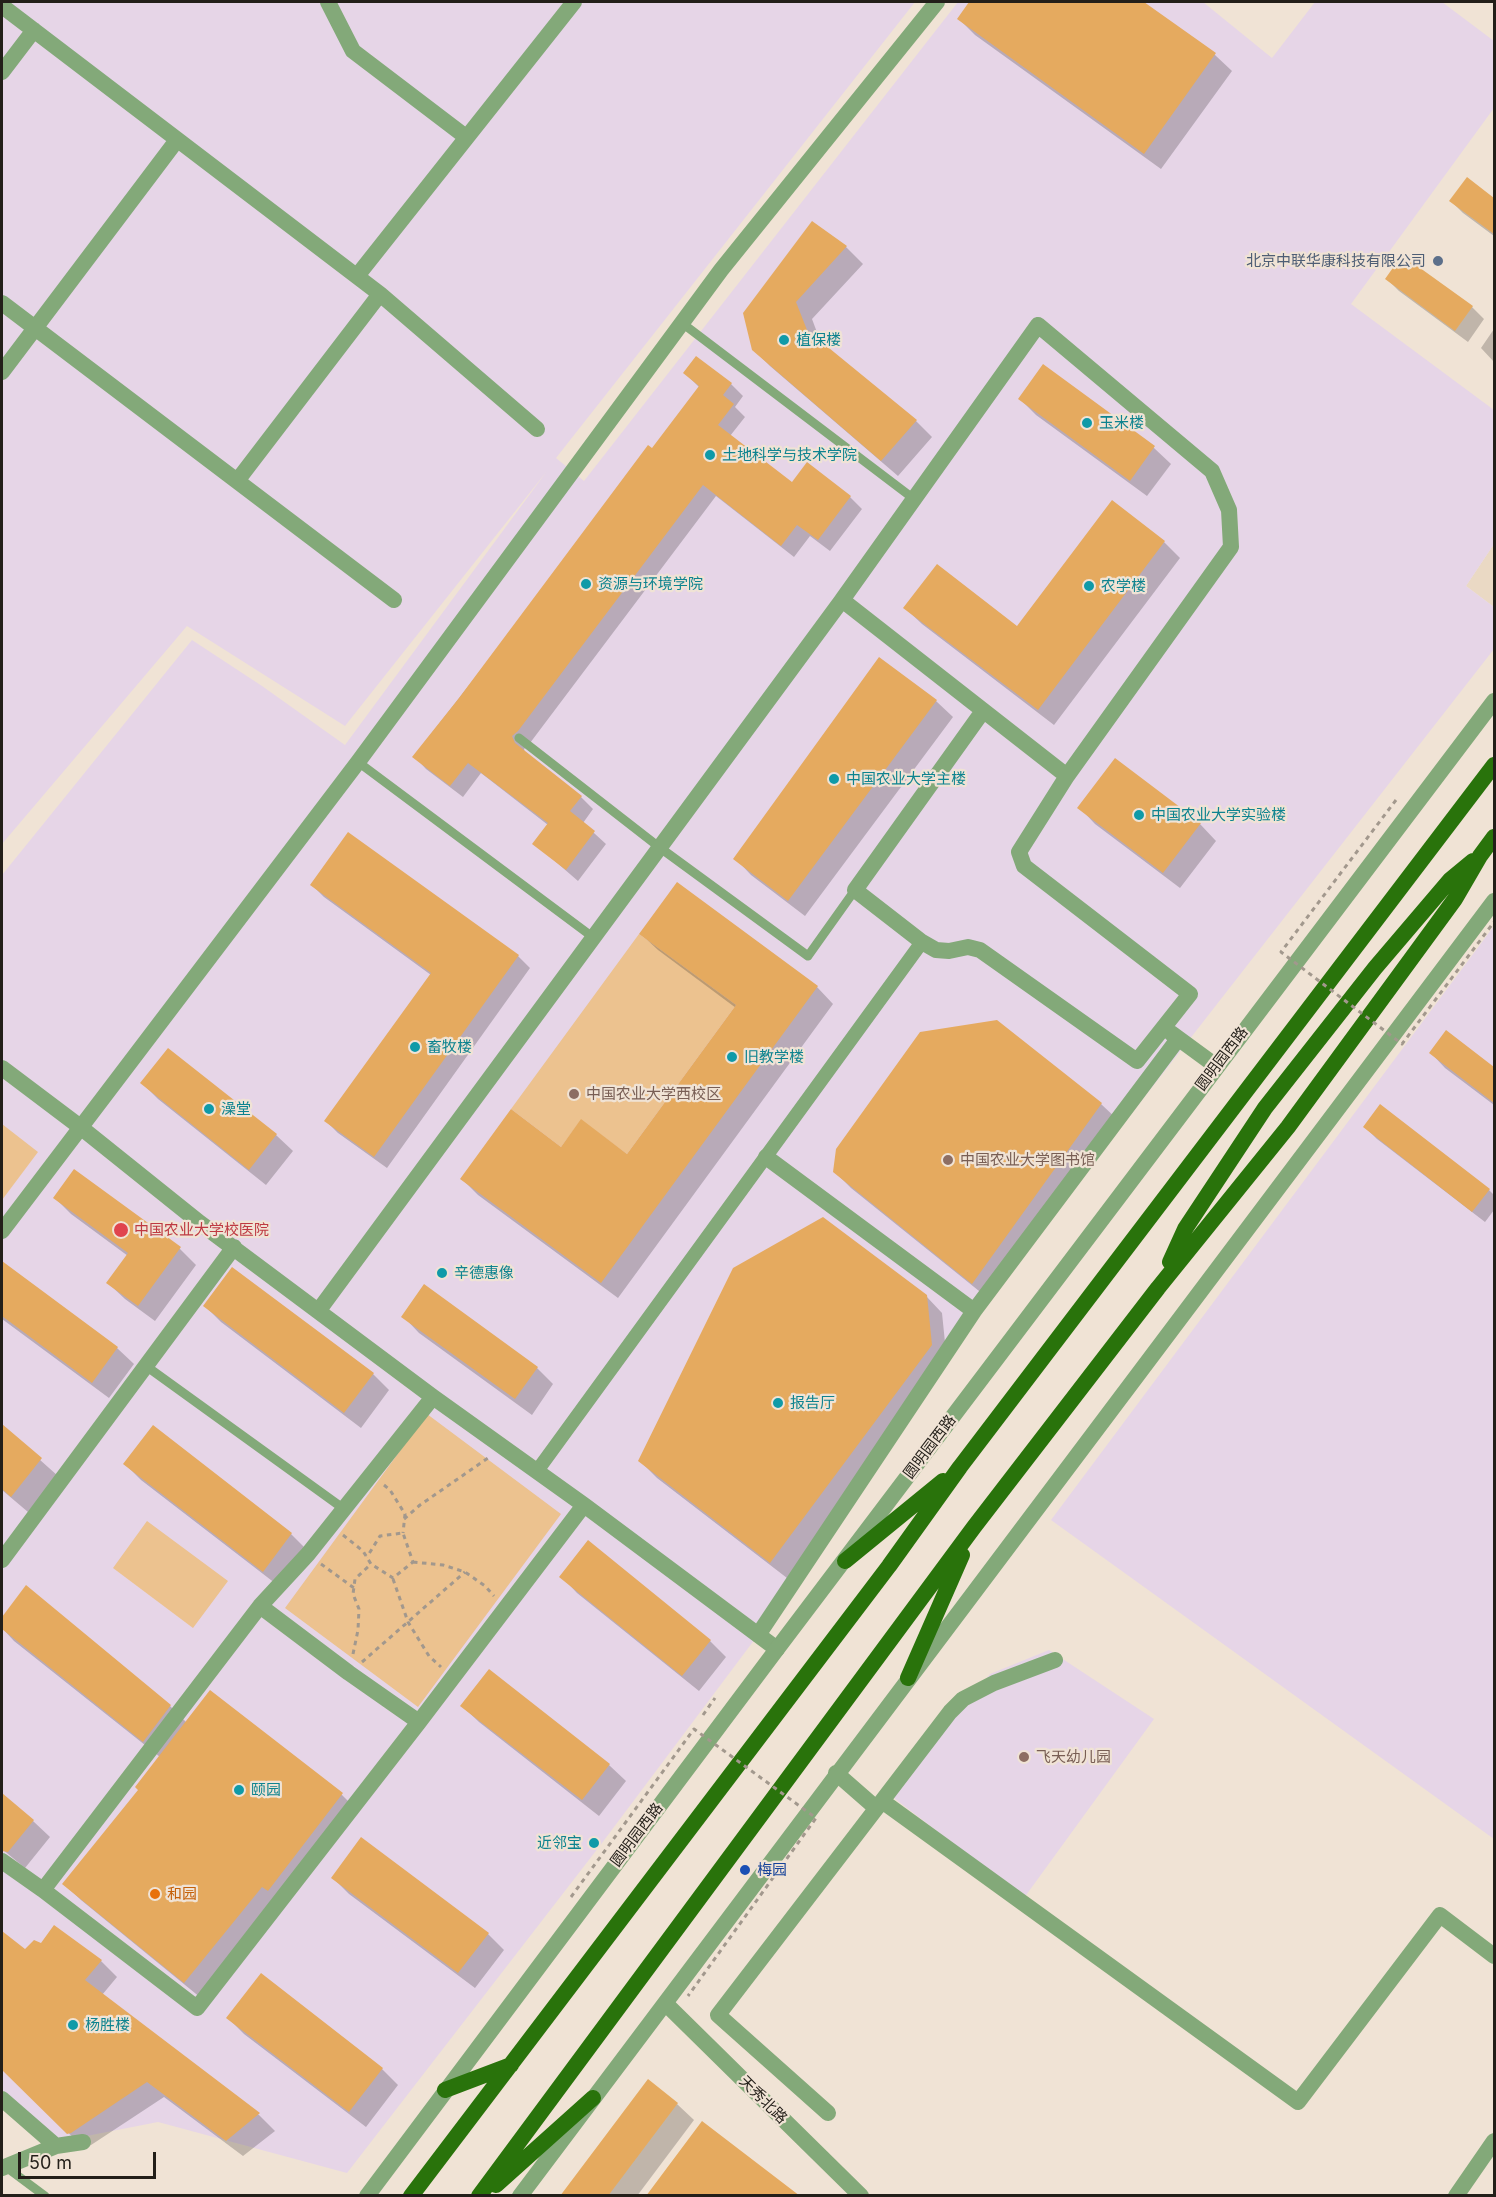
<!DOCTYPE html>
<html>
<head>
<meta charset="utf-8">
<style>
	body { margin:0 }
	#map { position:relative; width:1496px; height:2197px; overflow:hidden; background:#f0e3d5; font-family:Inter,sans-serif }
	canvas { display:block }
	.frame { position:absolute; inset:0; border:3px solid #231f19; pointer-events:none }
	.scale { position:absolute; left:18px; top:2152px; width:138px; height:27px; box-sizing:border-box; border:3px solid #231f19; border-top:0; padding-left:8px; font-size:18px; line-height:21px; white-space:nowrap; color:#231f19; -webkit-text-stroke:4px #f0e3d5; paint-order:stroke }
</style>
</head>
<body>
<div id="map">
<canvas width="1496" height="2197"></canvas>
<div class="frame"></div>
<div class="scale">50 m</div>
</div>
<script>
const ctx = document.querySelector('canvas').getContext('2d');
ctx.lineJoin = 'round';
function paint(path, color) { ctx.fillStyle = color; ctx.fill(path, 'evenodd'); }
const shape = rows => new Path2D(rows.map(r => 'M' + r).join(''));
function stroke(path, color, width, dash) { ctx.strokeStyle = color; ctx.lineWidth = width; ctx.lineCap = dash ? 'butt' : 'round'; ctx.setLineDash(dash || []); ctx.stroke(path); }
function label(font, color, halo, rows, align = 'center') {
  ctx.font = font + ' Inter,"Noto Sans SC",sans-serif'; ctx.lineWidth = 4.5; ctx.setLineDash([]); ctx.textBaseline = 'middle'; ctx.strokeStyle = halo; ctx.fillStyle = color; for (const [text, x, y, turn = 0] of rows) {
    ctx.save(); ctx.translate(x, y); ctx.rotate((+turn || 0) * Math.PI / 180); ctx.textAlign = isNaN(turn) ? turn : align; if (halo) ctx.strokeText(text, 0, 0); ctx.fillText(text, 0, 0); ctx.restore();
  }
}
const built = shape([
	[1494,544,1494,607,1466,586]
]);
const education = shape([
	[2,2,915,2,556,458,584,481,958,2,1203,2,1272,58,1315,2,1442,2,1494,41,1494,108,1351,304,1494,410,1494,544,1466,586,1494,607,1494,649,976,1313,758,1635,602,1843,347,2173,158,2122,61,2141,2,2090,2,875,192,640,262,686,345,745,547,471,345,726,187,626,2,844],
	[1494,926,1494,1839,1051,1520],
	[1049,1650,1154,1719,1024,1898,890,1795,990,1674]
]);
const green = shape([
	[639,934,736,1005,627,1154,581,1120,561,1147,511,1109],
	[2,1124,38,1152,2,1200],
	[427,1414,561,1514,418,1707,285,1608],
	[147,1521,228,1581,193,1628,113,1568]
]);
const shadow = shape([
	[971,2,1142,2,1215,55,1232,71,1161,169,975,35,959,19],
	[1467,179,1494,200,1494,236,1463,213,1451,201],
	[812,223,846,247,863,264,812,319,821,343,916,421,932,437,898,476,770,366,753,349],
	[1387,279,1472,307,1484,319,1468,342,1399,291],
	[1494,329,1494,362,1481,348],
	[1043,366,1154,448,1171,464,1147,496,1036,415,1020,399],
	[685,373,731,384,743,396,735,407,745,417,730,436,792,484,808,464,850,497,862,509,830,551,810,536,794,557,716,496,530,743,524,749,525,753,581,797,593,809,583,823,606,844,578,881,534,843,548,825,481,773,463,797,426,769,414,756,700,388],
	[1164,542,1180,558,1054,725,922,624,905,608,1018,628],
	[880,659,936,701,953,717,805,916,751,875,735,858],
	[1079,807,1200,824,1216,841,1180,888,1095,824],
	[312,885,518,956,530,968,387,1168,338,1133,326,1121,431,975,324,897],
	[677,885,817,987,833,1004,618,1298,478,1195,462,1179,561,1149,627,1156,736,1008,658,950,641,934],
	[1446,1032,1494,1069,1494,1105,1445,1068,1431,1053],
	[168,1050,276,1135,293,1151,266,1185,158,1099,142,1083],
	[1101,1104,1118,1120,989,1299,851,1188,834,1171],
	[1365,1127,1489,1190,1494,1195,1494,1210,1485,1222,1377,1139],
	[74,1171,180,1249,196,1265,155,1321,125,1299,108,1283,128,1256,71,1214,55,1198],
	[2,1263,117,1348,134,1364,109,1398,2,1319],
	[424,1286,537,1368,553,1384,532,1415,419,1333,403,1316],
	[926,1296,942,1313,947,1362,787,1578,657,1478,640,1461],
	[205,1306,373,1374,389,1390,361,1428,221,1322],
	[2,1426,58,1476,28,1512,2,1490],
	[153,1427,291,1534,308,1551,280,1587,141,1480,125,1464],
	[561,1576,710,1641,726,1657,699,1691,577,1593],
	[26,1587,170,1706,186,1722,210,1692,342,1795,358,1811,201,1998,81,1900,64,1884,140,1790,160,1757,14,1641,2,1628,2,1620],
	[489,1671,609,1765,626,1781,599,1816,479,1722,462,1706],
	[2,1795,33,1821,50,1837,25,1868,2,1849],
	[333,1878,488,1934,504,1950,475,1988,349,1894],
	[2,1933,25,1951,101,1961,117,1977,102,1995,259,2115,275,2131,243,2156,164,2097,85,2149,2,2068],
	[228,2018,382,2069,398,2085,366,2127,244,2034],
	[677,2104,694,2120,637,2196,562,2196]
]);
const building = shape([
	[969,2,1144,2,1216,53,1144,154,957,19],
	[1467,177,1494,198,1494,234,1449,201],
	[812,221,847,246,796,302,807,330,917,420,881,461,752,350,743,313],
	[1402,255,1473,306,1455,331,1385,279],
	[696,356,732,383,723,395,734,404,718,425,792,482,807,462,851,496,818,540,797,525,781,546,703,485,518,731,512,736,515,743,582,796,570,811,595,831,566,870,532,844,548,823,468,763,450,786,412,757,459,698,648,445,652,448,699,386,683,373],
	[1043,364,1155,446,1130,481,1018,399],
	[1112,500,1165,541,1038,710,903,608,937,564,1017,626],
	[879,657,937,700,788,901,733,859],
	[1115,758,1201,823,1163,873,1077,808],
	[348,832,519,955,374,1157,324,1121,431,973,310,885],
	[677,882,818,986,601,1283,460,1179,511,1109,561,1147,581,1119,627,1154,736,1005,639,934],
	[997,1020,1102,1103,972,1284,833,1172,836,1149,920,1032],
	[1446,1030,1494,1067,1494,1103,1429,1053],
	[168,1048,277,1134,249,1170,140,1083],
	[1380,1104,1490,1189,1472,1212,1363,1127],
	[74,1169,181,1247,138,1306,106,1283,128,1253,53,1198],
	[823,1217,927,1295,932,1345,770,1563,638,1461,733,1268],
	[2,1261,118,1347,92,1383,2,1316],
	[232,1267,374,1373,344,1413,203,1306],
	[424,1284,538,1367,515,1399,401,1317],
	[2,1424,42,1458,11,1497,2,1489],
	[153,1425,292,1533,263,1572,123,1464],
	[588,1540,711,1640,682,1676,559,1577],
	[26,1585,171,1705,143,1742,2,1629,2,1617],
	[489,1669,610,1764,582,1800,460,1706],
	[210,1690,343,1793,268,1891,262,1887,184,1983,62,1884,138,1790,135,1787],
	[2,1793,34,1820,8,1852,2,1851],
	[361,1837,489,1933,458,1973,331,1878],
	[54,1925,102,1960,85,1980,260,2113,226,2141,147,2082,71,2133,67,2134,2,2070,2,1931,25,1949,34,1940,41,1943],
	[261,1973,383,2068,349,2112,226,2018],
	[648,2079,678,2103,608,2196,560,2196],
	[702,2121,800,2196,646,2196]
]);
const path = shape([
	[384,1485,390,1490,405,1514,403,1533],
	[404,1519,420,1505,488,1458],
	[343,1535,363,1551,371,1564,393,1578,413,1562,403,1533,380,1536,367,1557],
	[413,1562,443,1565,465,1572,485,1586,494,1596],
	[321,1564,354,1588],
	[393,1579,408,1622,429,1656,441,1667],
	[353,1654,358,1630,359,1609,353,1594,355,1579,371,1564],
	[362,1662,465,1572],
	[703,1715,715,1698]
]);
const service = shape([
	[682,323,914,499],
	[519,738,659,847,808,956,855,890],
	[358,762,594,938],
	[146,1366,344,1509],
	[6,2167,45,2196]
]);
const pedestrian = shape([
	[537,1471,922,942]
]);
const minor = shape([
	[328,2,353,51,466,137],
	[2,6,380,294,537,429],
	[2,72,34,30],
	[357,276,574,2],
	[2,303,394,600],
	[2,372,177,140],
	[237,481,380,294],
	[983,711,855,890,922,942,936,950,949,951,968,947,980,950,1137,1061,1190,994,1024,866,1019,852,1067,776,842,600,1038,325,1212,471,1229,510,1231,547,1067,776],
	[1171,1033,1216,1066],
	[2,1068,79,1126,200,1223,433,1397,584,1505,777,1649],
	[766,1157,974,1311],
	[2,1231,358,762,721,270,937,2],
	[319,1310,842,600],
	[2,1560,234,1247],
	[260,1606,349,1673,419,1722],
	[758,1635,974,1311,1178,1039],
	[836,1773,876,1808],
	[882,1801,950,1712,963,1699,994,1683,1055,1660],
	[2,1861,43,1890,260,1606,308,1554,433,1397],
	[43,1890,197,2008,419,1722,584,1505],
	[666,2004,861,2196],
	[2,2099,56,2146],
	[828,2113,718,2015,882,1801,1298,2102,1440,1915,1494,1956],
	[2,2168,56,2146,83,2142],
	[1456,2196,1494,2141]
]);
const tertiary = shape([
	[367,2196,777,1649,1494,701],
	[520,2196,1494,901]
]);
const primary = shape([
	[1170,1262,1185,1229,1265,1108,1375,968,1450,880,1473,861],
	[845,1561,943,1481],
	[908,1678,962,1555],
	[445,2090,511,2065],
	[496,2185,593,2098],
	[411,2196,889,1566,960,1467,1494,765],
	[479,2196,974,1527,1158,1288,1288,1127,1455,899,1480,856,1494,837]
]);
const pathBridge = shape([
	[1396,800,1281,952,1402,1044,1494,922],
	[571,1897,694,1729,816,1818,688,1996]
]);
const markers = [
	[1438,261,6,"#5c6f8a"],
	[784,340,6,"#0f9aa8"],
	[1087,423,6,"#0f9aa8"],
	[710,455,6,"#0f9aa8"],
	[586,584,6,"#0f9aa8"],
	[1089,586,6,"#0f9aa8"],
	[834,779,6,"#0f9aa8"],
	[1139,815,6,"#0f9aa8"],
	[415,1047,6,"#0f9aa8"],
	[732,1057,6,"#0f9aa8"],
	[574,1094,6,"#8d6e63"],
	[209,1109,6,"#0f9aa8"],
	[948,1160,6,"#8d6e63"],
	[121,1230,8,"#e0444e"],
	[442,1273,6,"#0f9aa8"],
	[778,1403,6,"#0f9aa8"],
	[1024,1757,6,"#8d6e63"],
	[239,1790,6,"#0f9aa8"],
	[594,1843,6,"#0f9aa8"],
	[745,1870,6,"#1a4fb4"],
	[155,1894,6,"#e8710a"],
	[73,2025,6,"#0f9aa8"]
];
const serviceNames = [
	["北京中联华康科技有限公司",1426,261]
];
const cultureNames = [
	["植保楼",796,340],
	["玉米楼",1099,423],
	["土地科学与技术学院",722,455],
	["资源与环境学院",598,584],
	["农学楼",1101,586],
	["中国农业大学主楼",846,779],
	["中国农业大学实验楼",1151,815],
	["畜牧楼",427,1047],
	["旧教学楼",744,1057],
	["澡堂",221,1109],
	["辛德惠像",454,1273],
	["报告厅",790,1403],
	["颐园",251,1790],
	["近邻宝",582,1843,"right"],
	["杨胜楼",85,2025]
];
const streetNames = [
	["圆明园西路",1222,1059,-53],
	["圆明园西路",930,1447,-53],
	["圆明园西路",637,1835,-53],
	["天秀北路",763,2100,45]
];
const educationNames = [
	["中国农业大学西校区",586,1094],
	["中国农业大学图书馆",960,1160],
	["飞天幼儿园",1036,1757]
];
const healthNames = [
	["中国农业大学校医院",134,1230]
];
const transitNames = [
	["梅园",757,1870]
];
const foodNames = [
	["和园",167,1894]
];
paint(built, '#ead9c4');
paint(education, '#e6d5e7');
paint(green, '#ecc28f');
paint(shadow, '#0003');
paint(building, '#e5aa5f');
stroke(path, '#a2988d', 3, [4.5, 4.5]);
stroke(service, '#83a979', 9);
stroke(pedestrian, '#83a979', 14);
stroke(minor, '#83a979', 16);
stroke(tertiary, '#83a979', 16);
stroke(primary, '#29730b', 16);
stroke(pathBridge, '#a2988d', 3, [4.5, 4.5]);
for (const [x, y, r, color] of markers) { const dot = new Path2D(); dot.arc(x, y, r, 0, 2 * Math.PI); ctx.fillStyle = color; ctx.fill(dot); stroke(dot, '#f0e3d5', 2); }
label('15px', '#4e5e75', '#f0e3d5', serviceNames, 'right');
label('15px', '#0d838f', '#f0e3d5', cultureNames, 'left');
label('15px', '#231f19', '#f0e3d5', streetNames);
label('15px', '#785e54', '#f0e3d5', educationNames, 'left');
label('15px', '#be3a42', '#f0e3d5', healthNames, 'left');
label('15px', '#164399', '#f0e3d5', transitNames, 'left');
label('15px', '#c56008', '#f0e3d5', foodNames, 'left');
</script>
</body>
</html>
